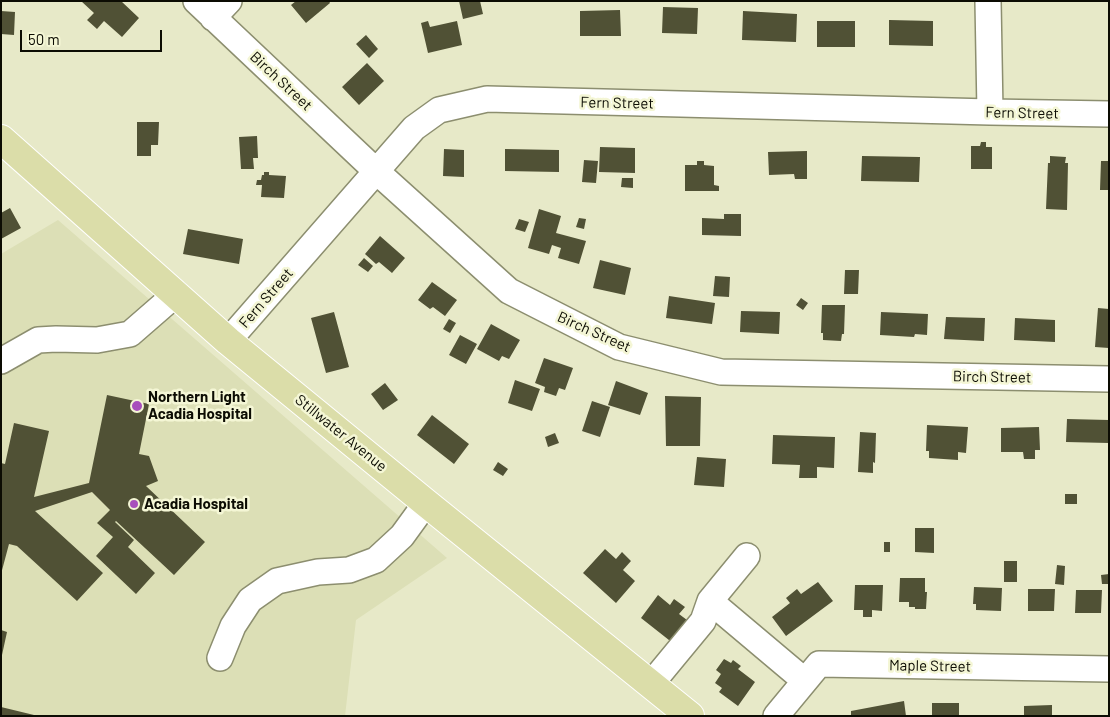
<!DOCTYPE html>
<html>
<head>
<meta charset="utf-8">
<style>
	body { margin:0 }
	#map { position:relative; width:1110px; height:717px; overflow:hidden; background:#e7e9c8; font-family:Barlow,sans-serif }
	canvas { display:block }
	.frame { position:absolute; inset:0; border:2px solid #0c0c03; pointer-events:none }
	.scale { position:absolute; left:20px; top:30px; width:142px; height:22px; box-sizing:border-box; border:2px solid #0c0c03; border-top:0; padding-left:6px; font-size:15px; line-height:18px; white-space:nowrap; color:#0c0c03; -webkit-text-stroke:4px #f4f6d5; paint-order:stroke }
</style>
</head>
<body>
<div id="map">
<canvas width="1110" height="717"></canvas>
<div class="frame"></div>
<div class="scale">50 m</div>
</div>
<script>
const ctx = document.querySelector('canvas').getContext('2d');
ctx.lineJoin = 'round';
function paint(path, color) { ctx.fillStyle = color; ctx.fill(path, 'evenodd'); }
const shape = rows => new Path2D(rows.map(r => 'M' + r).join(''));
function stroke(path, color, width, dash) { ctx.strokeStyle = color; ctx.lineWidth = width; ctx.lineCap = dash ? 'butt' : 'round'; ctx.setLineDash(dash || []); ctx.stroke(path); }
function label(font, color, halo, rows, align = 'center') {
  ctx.font = font + ' Barlow,sans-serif'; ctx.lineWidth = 5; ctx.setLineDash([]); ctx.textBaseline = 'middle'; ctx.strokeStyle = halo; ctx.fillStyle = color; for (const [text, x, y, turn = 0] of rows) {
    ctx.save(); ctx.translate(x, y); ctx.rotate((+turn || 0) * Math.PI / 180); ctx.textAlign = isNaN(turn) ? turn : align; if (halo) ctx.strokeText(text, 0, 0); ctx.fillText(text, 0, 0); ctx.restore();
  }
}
const built = shape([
	[58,220,447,558,356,620,345,716,1,716,1,254]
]);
const building = shape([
	[81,1,121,1,139,18,122,37,104,21,97,29,87,20,94,13],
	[296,1,329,1,330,3,306,23,291,5],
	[459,1,480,1,483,14,463,19],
	[663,7,698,8,697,34,662,33],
	[620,10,621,36,580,36,580,11],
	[1,11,15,12,14,35,1,34],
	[743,11,797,14,796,42,742,40],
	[889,20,933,21,933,46,889,45],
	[428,21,430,27,457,21,462,45,428,53,421,23],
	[817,21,855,21,855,47,817,47],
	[366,35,378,49,369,58,356,44],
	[367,63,384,81,359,105,342,87],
	[137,122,159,122,158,145,151,145,151,156,137,156],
	[257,136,258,158,253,158,254,169,241,169,239,137],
	[981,142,986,142,986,147,992,147,992,169,971,169,971,146,980,146],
	[600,147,635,148,635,173,599,172],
	[444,149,464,150,464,177,443,176],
	[505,149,559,150,559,172,505,171],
	[807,151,807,179,795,179,794,174,769,175,768,152],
	[862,156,920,157,919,182,861,181],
	[1050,156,1066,157,1065,163,1068,163,1067,210,1046,209,1048,163,1050,163],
	[584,160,598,161,596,183,582,182],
	[697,161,704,161,704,165,714,166,714,185,719,186,719,191,685,191,685,165,697,165],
	[1101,161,1109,161,1109,190,1100,190],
	[264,172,269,172,269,175,286,176,284,198,261,197,262,185,256,185,257,180,261,180,262,175,264,175],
	[622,178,633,178,633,188,621,187],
	[10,208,21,228,1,239,1,213],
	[539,209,561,216,556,233,586,241,579,264,558,258,561,248,552,245,549,254,528,248],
	[724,214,741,214,741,236,702,235,702,218,724,219],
	[579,218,586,219,584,229,576,227],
	[519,219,529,222,525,232,515,229],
	[188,229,243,239,239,264,183,254],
	[380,236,405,258,392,273,379,262,376,264,365,254],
	[364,258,373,266,368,272,358,265],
	[600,260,631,268,625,295,593,288],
	[845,270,859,270,858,294,844,294],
	[715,276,730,277,729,297,713,296],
	[432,282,457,300,445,316,433,307,430,309,418,300],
	[669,296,715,303,712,324,666,318],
	[801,298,808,303,803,310,796,305],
	[822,305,845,305,844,334,842,334,841,341,823,340,823,333,821,333],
	[1098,308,1109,309,1109,348,1095,347],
	[741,311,780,312,779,334,740,332],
	[334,312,349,367,326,373,311,318],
	[881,312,928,314,927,335,915,334,914,337,880,335],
	[946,317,985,318,984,341,944,339],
	[1015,318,1055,320,1055,342,1014,340],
	[449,319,456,323,450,333,443,329],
	[491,324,520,340,509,359,502,356,499,361,477,349],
	[460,335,477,344,466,364,449,355],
	[544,358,573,368,565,390,559,388,556,396,544,392,545,387,535,383],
	[515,380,540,389,532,411,508,403],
	[616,381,648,393,640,415,608,405],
	[385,383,398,400,383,410,371,394],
	[107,395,149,404,139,454,149,456,158,481,146,486,205,542,174,575,116,521,115,522,134,540,128,547,155,573,136,594,96,556,113,537,97,523,110,510,92,492,35,511,103,573,77,601,17,546,9,544,1,574,1,463,5,464,14,423,49,431,34,497,89,483],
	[665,396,701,397,700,446,666,446],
	[592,401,610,407,600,437,582,431],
	[432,415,469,444,454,464,417,435],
	[1067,419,1109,420,1109,443,1066,442],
	[927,425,968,427,966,453,958,452,958,460,929,458,929,451,926,451],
	[1039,427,1040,450,1035,450,1035,459,1024,459,1023,452,1001,452,1001,428],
	[860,432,876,433,875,463,873,462,873,473,858,472],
	[555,433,559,443,548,447,545,437],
	[773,435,835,437,834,468,817,467,817,478,799,478,800,465,772,464],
	[697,457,726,459,724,487,694,485],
	[498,462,508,469,503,476,493,470],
	[1065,494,1077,494,1077,504,1065,504],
	[915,528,934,528,934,553,915,552],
	[884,542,890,542,890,552,884,552],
	[605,549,616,559,622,552,631,561,623,570,635,581,616,603,583,573],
	[1004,561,1017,561,1017,582,1004,582],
	[1057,565,1065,566,1064,585,1055,584],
	[1109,574,1109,584,1102,584,1101,575],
	[900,578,925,578,925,592,927,592,926,609,915,609,915,607,909,607,909,602,899,602],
	[818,582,833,601,786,636,772,617,790,603,786,598,797,589,801,594],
	[855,585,883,585,882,611,872,610,872,617,863,617,863,610,854,610],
	[974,587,1002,588,1001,611,976,610,976,604,973,604],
	[1028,589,1055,589,1054,611,1028,611],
	[1076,590,1102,590,1101,613,1075,613],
	[658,595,670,605,674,599,685,607,679,614,691,623,674,644,641,618],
	[1,630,7,632,2,655,1,655],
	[724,659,731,663,733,660,741,666,738,669,755,682,738,706,719,692,722,688,715,683,721,674,716,670],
	[904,701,906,716,851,716,851,711],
	[932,703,959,703,959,716,932,716],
	[1052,705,1052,716,1024,716,1024,706],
	[1,707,34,715,34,716,1,716]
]);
const minor = shape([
	[196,1,376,171,509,291,619,347,721,372,1109,379],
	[988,1,990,112],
	[213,18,229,1],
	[228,341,414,128,439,110,487,99,990,112,1109,114],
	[1,361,38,340,56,339,97,340,130,334,176,294],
	[710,601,805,681],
	[220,658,233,626,250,600,277,581,318,572,349,570,376,560,402,536,426,503],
	[651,684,703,621,710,601,747,556],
	[776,716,819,664,1109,669]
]);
const major = shape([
	[1,139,228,341,426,503,690,716]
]);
const markers = [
	[137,406,6,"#a84fbc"],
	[134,504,5,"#a84fbc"]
];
const streetNames = [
	["Birch Street",281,81,43],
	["Fern Street",617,103,1],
	["Fern Street",1022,113,1],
	["Fern Street",266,298,-49],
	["Birch Street",594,332,24],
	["Birch Street",992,377,1],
	["Stillwater Avenue",341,433,39],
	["Maple Street",930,666,1]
];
const poiNames = [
	["Northern Light",148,397],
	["Acadia Hospital",148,414],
	["Acadia Hospital",144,504]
];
paint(built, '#dcdfb6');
paint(building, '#505135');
stroke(minor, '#8c8e6f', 28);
stroke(major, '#fff', 30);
stroke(minor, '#fff', 25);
stroke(major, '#dbdda9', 28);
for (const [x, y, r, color] of markers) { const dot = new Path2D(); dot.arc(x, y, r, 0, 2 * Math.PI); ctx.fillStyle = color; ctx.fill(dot); stroke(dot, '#f4f6d5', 2); }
label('15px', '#0c0c03', '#f4f6d5', streetNames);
label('bold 15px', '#0c0c03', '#f4f6d5', poiNames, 'left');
</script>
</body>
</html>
